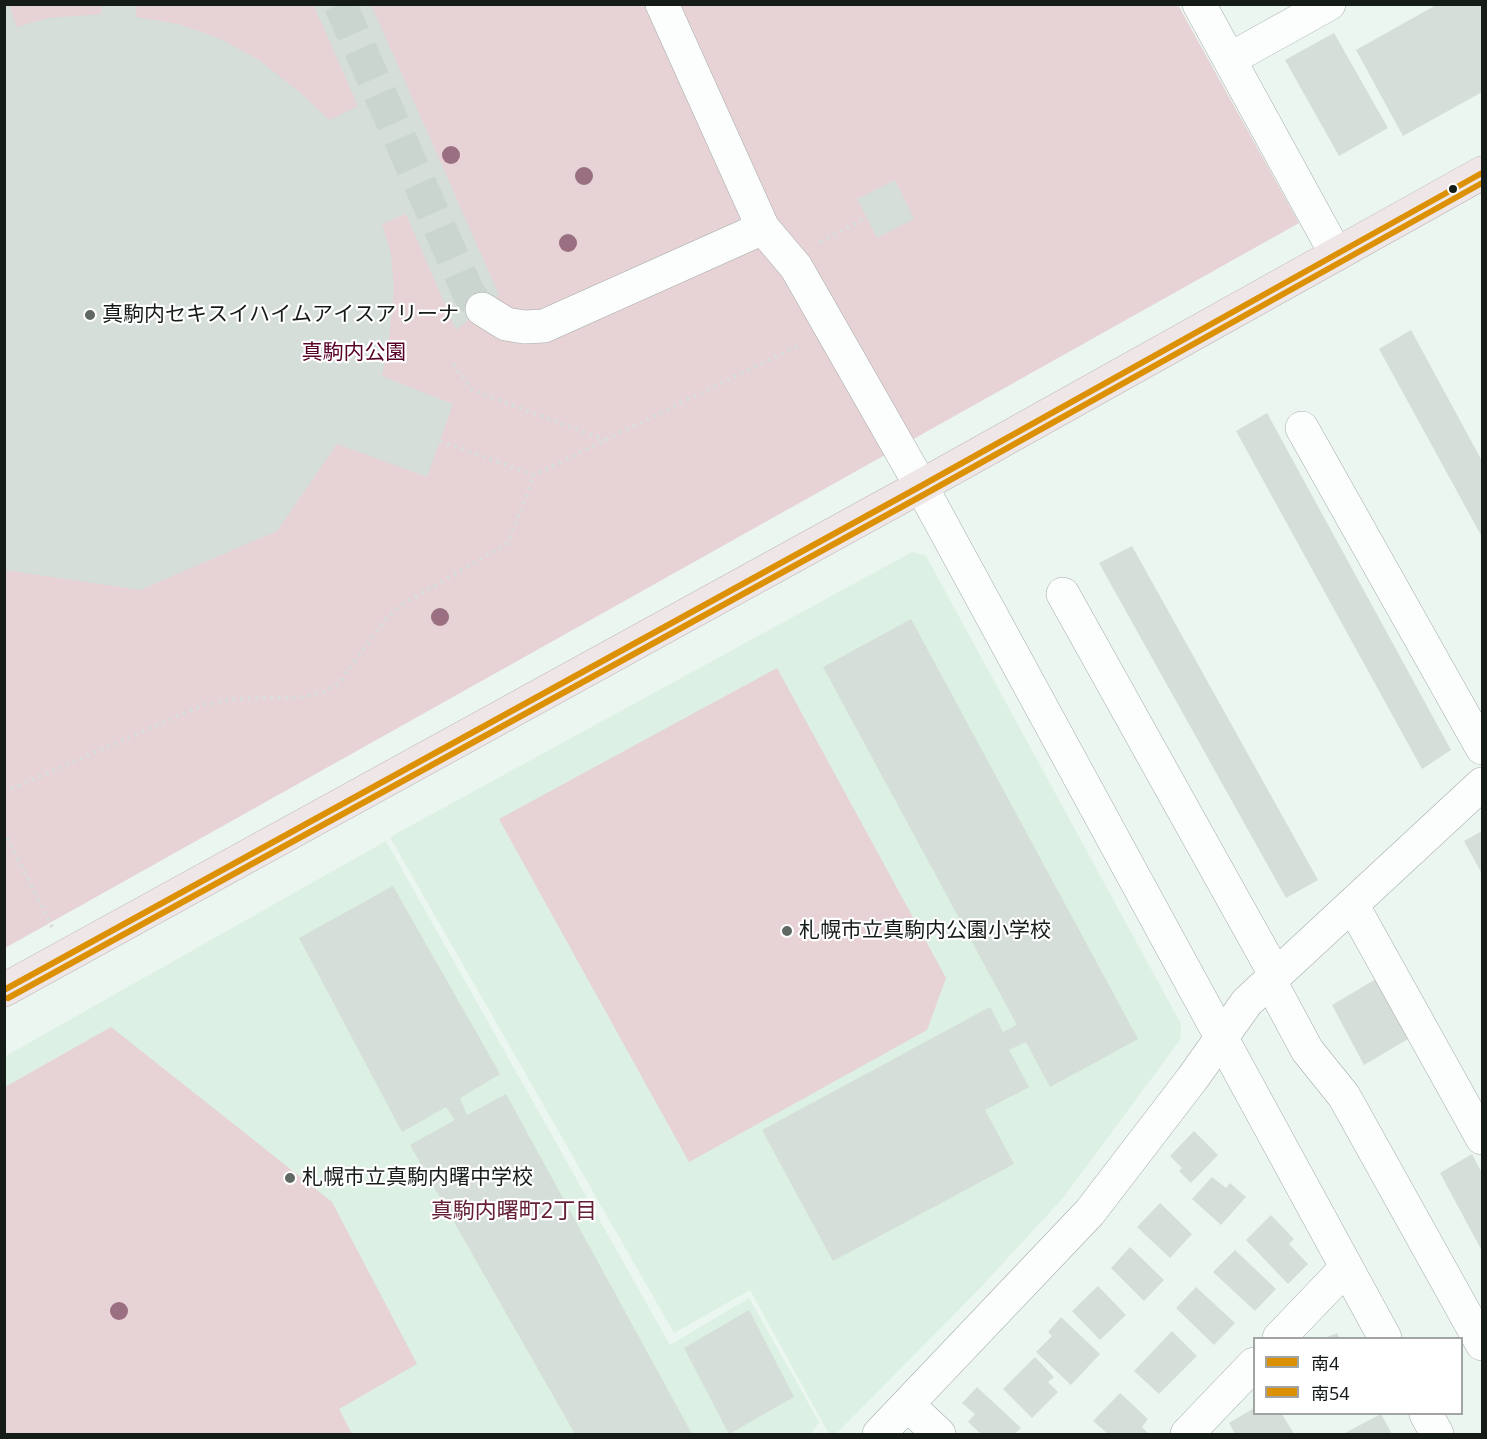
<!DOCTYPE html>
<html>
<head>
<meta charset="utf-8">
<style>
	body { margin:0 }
	#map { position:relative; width:1487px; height:1439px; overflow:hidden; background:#ebf6f0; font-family:"Noto Sans","Noto Sans JP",sans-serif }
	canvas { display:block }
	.frame { position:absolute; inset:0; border:6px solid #151c18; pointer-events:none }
	.legend { position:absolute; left:1253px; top:1337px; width:210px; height:78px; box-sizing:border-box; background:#fff; border:2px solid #a1a4a3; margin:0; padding:8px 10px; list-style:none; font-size:18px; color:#151c18 }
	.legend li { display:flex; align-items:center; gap:12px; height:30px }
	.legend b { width:30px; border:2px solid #a1a4a3 }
</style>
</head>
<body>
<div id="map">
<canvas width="1487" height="1439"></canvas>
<div class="frame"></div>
<ul class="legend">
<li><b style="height:8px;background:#dc9004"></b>南4</li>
<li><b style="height:8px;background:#dc9004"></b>南54</li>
</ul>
</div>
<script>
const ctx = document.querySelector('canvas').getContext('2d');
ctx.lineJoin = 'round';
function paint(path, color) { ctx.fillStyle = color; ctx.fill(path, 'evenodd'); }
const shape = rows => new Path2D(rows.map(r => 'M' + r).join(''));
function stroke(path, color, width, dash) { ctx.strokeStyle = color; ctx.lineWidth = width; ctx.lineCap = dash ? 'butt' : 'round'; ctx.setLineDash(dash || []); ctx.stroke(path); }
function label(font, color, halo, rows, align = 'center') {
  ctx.font = font + ' "Noto Sans","Noto Sans JP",sans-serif'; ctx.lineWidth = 4.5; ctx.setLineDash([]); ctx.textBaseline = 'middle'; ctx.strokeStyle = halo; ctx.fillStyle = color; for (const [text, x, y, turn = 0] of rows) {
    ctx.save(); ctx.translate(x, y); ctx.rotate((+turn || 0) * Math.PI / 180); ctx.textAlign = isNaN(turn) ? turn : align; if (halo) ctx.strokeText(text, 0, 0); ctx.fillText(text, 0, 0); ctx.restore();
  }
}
const built = shape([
	[912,552,926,556,1181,1024,1180,1040,1063,1198,982,1286,836,1434,829,1434,750,1290,674,1333,390,837],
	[386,841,670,1345,749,1298,819,1422,811,1434,5,1434,4,1057]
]);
const green = shape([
	[5,5,1178,5,1299,223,5,948],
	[777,668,946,978,927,1030,689,1162,499,819],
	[111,1027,332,1202,417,1364,339,1409,352,1434,5,1434,5,1087]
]);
const building = shape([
	[4,4,9,4,17,27,48,18,101,14,102,4,136,4,136,17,178,24,219,38,259,60,302,94,329,120,358,106,313,4,371,4,499,295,456,330,406,214,382,224,391,253,394,289,389,340,382,376,453,404,427,477,337,444,277,531,140,590,4,570],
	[1438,4,1482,4,1482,92,1403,136,1356,50],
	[1334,33,1388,128,1339,156,1285,60],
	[895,180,914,219,877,238,857,199],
	[1411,330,1482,461,1482,537,1379,349],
	[1267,413,1451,750,1422,769,1236,431],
	[1132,546,1318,880,1286,898,1099,563],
	[911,619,1138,1039,1050,1087,1026,1042,1009,1050,1029,1087,985,1110,1014,1164,833,1261,762,1130,990,1007,1003,1032,1017,1025,823,667],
	[1482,831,1482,874,1464,841],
	[393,886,500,1074,460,1098,467,1115,506,1094,692,1434,575,1434,410,1145,455,1120,446,1107,402,1132,299,938],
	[1376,979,1408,1039,1364,1065,1332,1005],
	[1194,1131,1218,1155,1191,1183,1179,1171,1182,1168,1170,1156],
	[1472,1154,1482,1173,1482,1251,1440,1173],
	[1212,1177,1226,1188,1230,1183,1246,1197,1221,1225,1192,1199],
	[1160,1203,1192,1234,1170,1258,1137,1227],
	[1271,1215,1294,1239,1289,1244,1308,1264,1288,1284,1246,1240],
	[1130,1247,1164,1280,1144,1301,1111,1268],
	[1235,1250,1276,1289,1255,1311,1213,1272],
	[1098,1286,1126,1315,1100,1340,1072,1311],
	[1196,1287,1235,1323,1214,1345,1176,1308],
	[749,1310,794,1397,729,1434,684,1348],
	[1061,1317,1100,1354,1071,1385,1036,1352,1052,1336,1048,1332],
	[1172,1331,1197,1356,1159,1394,1134,1371],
	[1337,1333,1340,1338,1325,1338],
	[1035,1357,1054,1377,1048,1382,1058,1392,1032,1418,1003,1389],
	[977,1387,1021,1428,1015,1434,1002,1433,1000,1434,981,1434,968,1422,975,1414,962,1403],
	[1120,1393,1148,1419,1142,1427,1149,1434,1108,1434,1093,1421],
	[1254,1408,1254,1414,1282,1414,1294,1434,1235,1434,1229,1423],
	[1381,1414,1392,1434,1343,1434]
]);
const minorTunnel = shape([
	[340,4,469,294,482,309]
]);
const path = shape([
	[820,242,866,218],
	[453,364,472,390,605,440],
	[440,441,534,475,799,345],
	[4,792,203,705,233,699,302,697,324,692,338,684,387,617,403,604,508,543,534,475],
	[4,831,52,927]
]);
const minor = shape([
	[662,4,763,228,796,267,921,486,1385,1338],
	[1199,4,1336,254],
	[1230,59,1329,4],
	[482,309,506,324,524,327,544,326,763,228],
	[1302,428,1482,748],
	[1063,594,1276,976],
	[1353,906,1482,1138],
	[1270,981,1307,1050,1344,1096,1482,1344],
	[1279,1338,1346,1268],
	[908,1405,939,1434],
	[1426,1414,1437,1434],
	[879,1434,1090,1212,1192,1079,1247,1002,1482,784],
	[1187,1434,1254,1364]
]);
const highway = shape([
	[4,990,921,486,1482,173]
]);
const bus1 = shape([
	[4,990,921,486,1482,173]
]);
const bus2 = shape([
	[8,998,925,494,1482,183]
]);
const trees = [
	[451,155],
	[584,176],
	[568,243],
	[440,617],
	[119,1311]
];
const markers = [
	[1453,189,5,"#151c18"],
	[90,315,6,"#606864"],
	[787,931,6,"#606864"],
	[290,1178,6,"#606864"]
];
const poiNames = [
	["真駒内セキスイハイムアイスアリーナ",102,315],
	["札幌市立真駒内公園小学校",799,931],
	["札幌市立真駒内曙中学校",302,1178]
];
const parkNames = [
	["真駒内公園",354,353]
];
const neighbourhoodNames = [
	["真駒内曙町2丁目",514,1212]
];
paint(built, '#dcf0e4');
paint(green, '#e7d2d6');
paint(building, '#d5ded8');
stroke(minorTunnel, '#cbd5d0', 33, [33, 16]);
stroke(minor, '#a4aca7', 34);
stroke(highway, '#bcb6b6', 34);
stroke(path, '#d9dddb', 4, [3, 4.5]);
stroke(minor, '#fcfefd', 33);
stroke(highway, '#efe6e8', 33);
stroke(bus1, '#dc9004', 6);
stroke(bus2, '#dc9004', 6);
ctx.fillStyle = '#9a6f81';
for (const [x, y] of trees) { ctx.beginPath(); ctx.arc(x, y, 9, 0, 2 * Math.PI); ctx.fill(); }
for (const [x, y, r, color] of markers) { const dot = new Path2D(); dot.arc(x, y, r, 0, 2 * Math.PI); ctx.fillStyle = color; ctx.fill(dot); stroke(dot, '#fff', 2); }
label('21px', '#151c18', '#fff', poiNames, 'left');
label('21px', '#570127', '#fff', parkNames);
label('22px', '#642037', '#fff', neighbourhoodNames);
</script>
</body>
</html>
